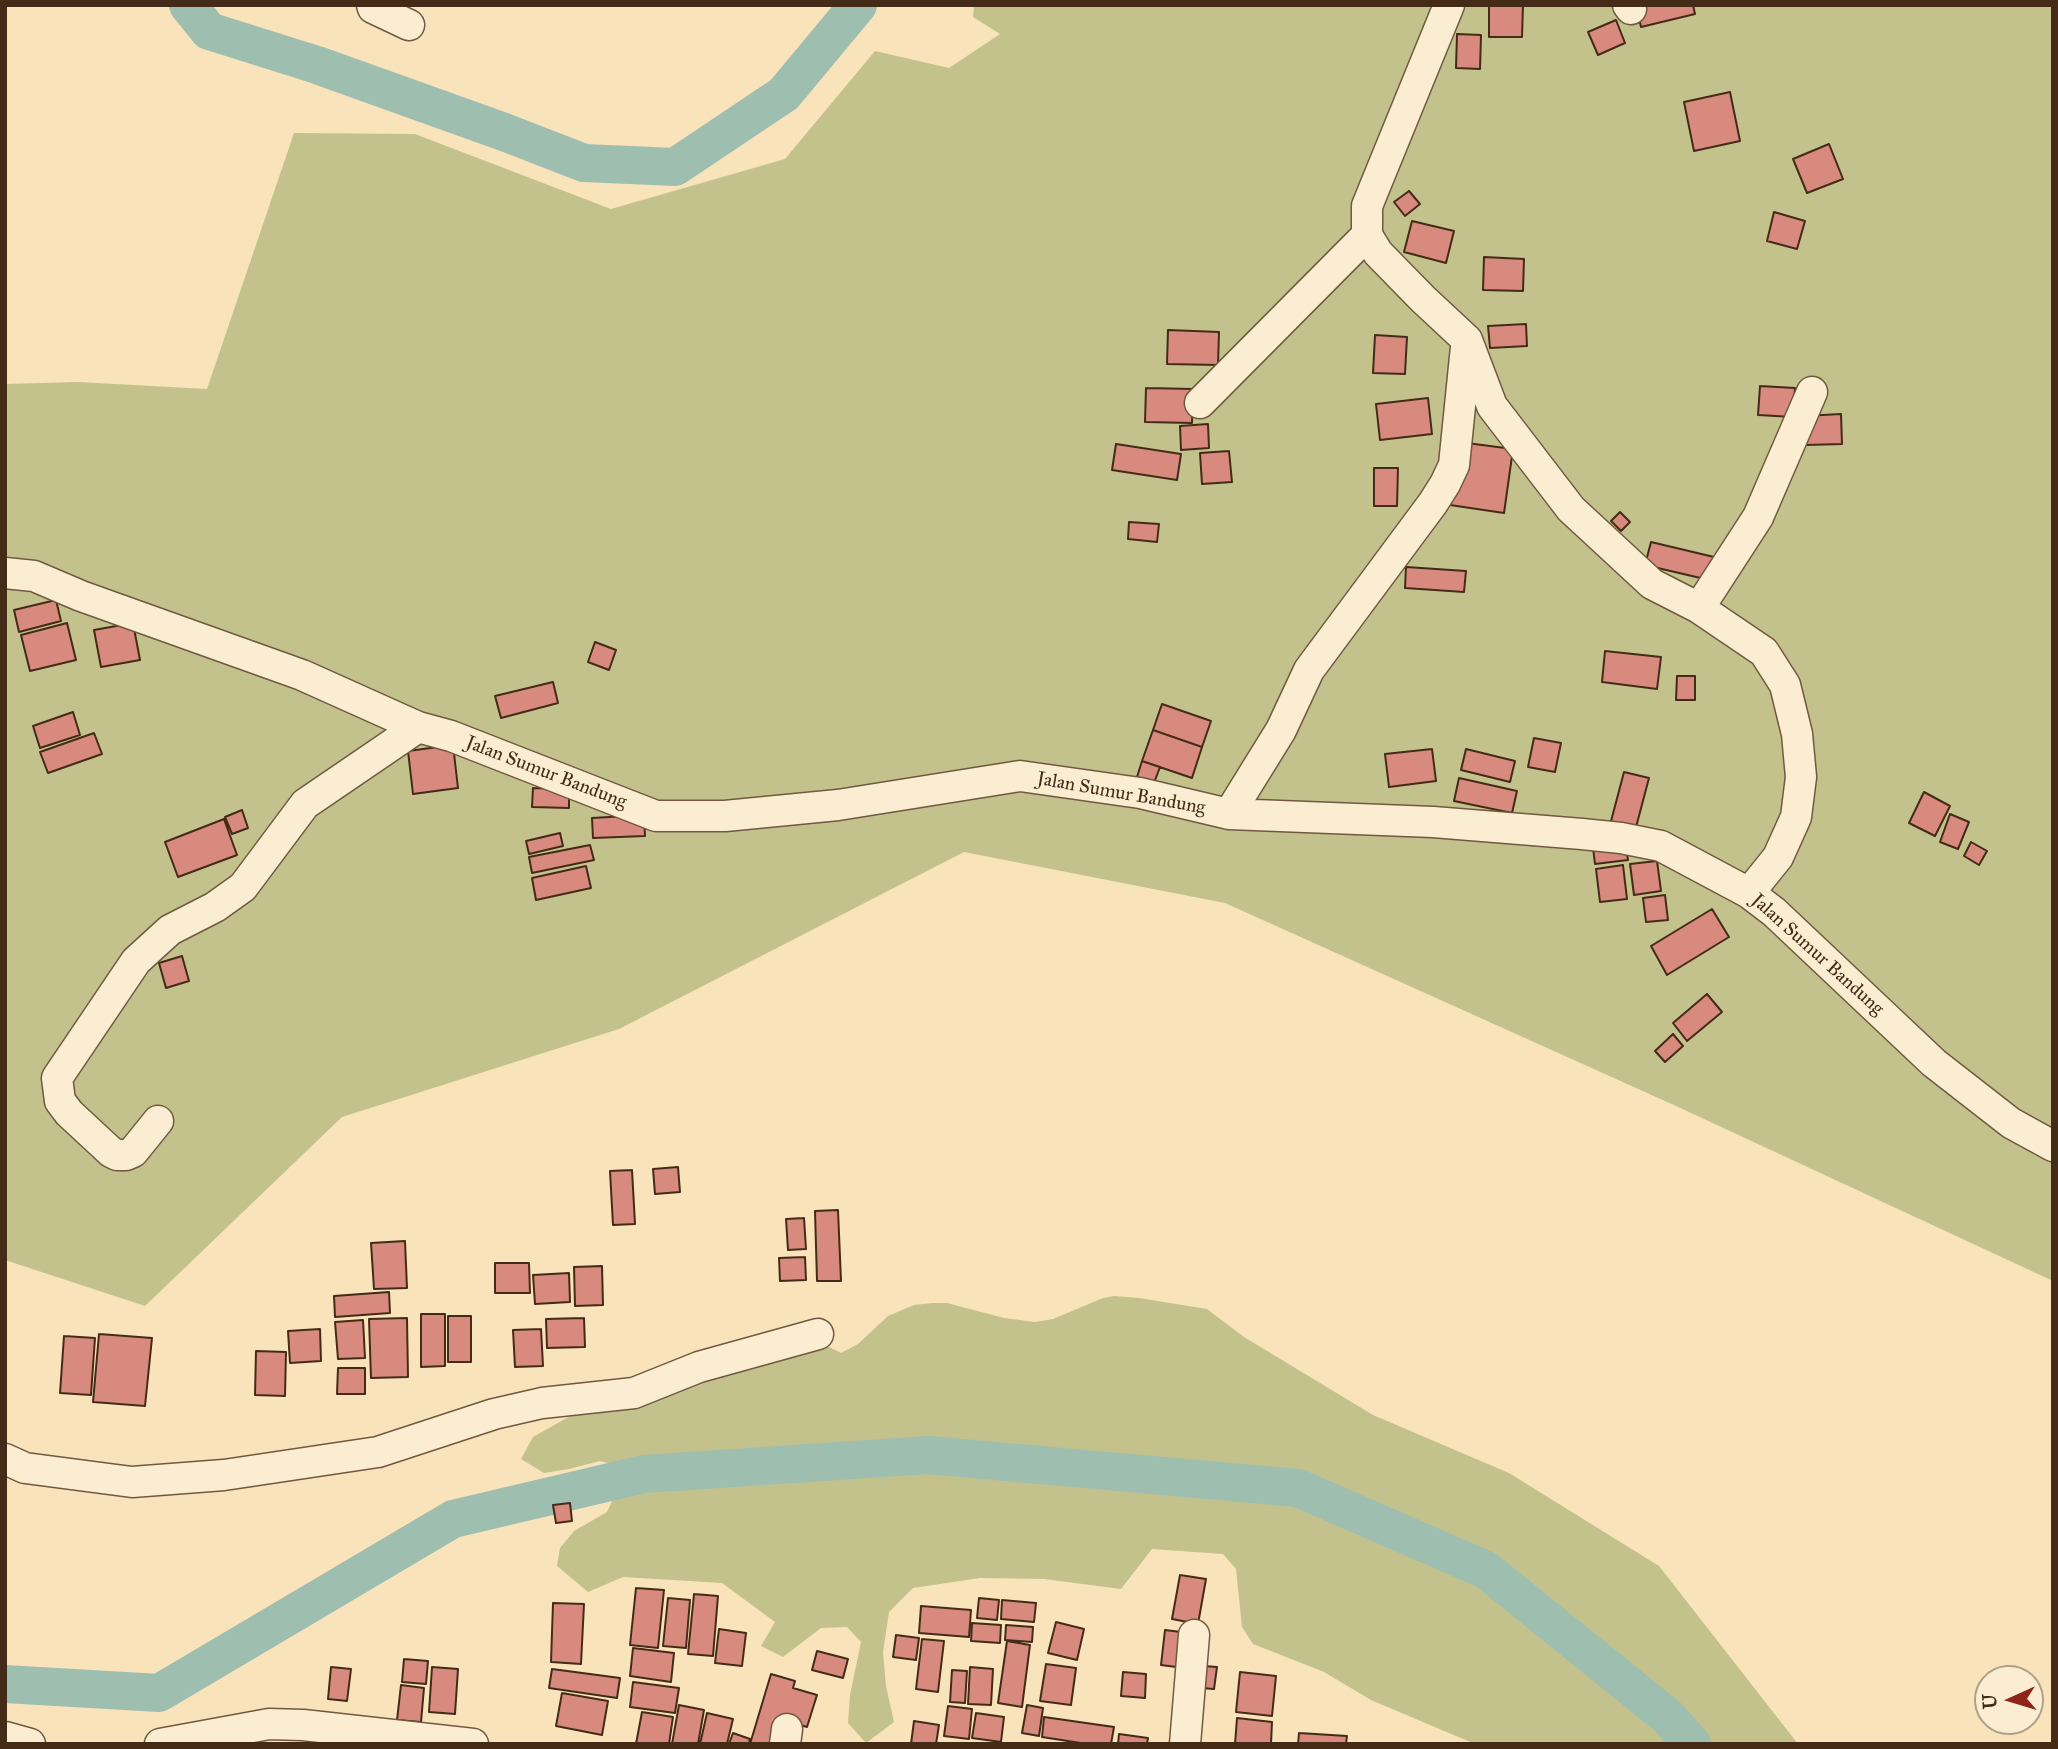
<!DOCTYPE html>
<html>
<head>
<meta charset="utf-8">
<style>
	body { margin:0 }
	#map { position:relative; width:2058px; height:1749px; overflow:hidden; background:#f9e3ba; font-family:"IM FELL Great Primer",serif }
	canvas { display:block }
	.frame { position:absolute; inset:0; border:7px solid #442b18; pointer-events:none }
	.north { position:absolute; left:1974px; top:1665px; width:70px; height:70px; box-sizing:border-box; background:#fbedd2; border:2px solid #b29f88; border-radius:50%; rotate:266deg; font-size:19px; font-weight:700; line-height:28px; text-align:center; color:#442b18 }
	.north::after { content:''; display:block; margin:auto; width:24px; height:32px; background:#8f2418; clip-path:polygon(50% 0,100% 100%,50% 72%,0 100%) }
</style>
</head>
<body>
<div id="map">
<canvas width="2058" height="1749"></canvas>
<div class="frame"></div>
<div class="north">U</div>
</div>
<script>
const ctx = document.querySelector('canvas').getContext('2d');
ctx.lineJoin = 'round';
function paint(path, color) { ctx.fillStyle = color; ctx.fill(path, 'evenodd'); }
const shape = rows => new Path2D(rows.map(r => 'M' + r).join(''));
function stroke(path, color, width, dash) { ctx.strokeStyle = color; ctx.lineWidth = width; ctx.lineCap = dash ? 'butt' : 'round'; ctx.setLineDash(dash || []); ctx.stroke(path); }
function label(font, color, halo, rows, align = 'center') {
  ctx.font = font + ' "IM FELL Great Primer",serif'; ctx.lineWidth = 6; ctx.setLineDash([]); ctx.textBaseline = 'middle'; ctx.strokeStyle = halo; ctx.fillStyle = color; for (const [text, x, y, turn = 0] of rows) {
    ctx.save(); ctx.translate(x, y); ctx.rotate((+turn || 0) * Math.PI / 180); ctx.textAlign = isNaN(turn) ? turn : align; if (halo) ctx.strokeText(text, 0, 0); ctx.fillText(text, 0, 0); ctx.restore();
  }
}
const green = shape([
	[974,5,2053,5,2053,1281,1676,1106,1225,903,964,852,619,1029,342,1117,145,1306,5,1260,5,384,78,382,207,389,294,133,415,134,611,209,785,159,875,51,949,68,1000,34,973,17],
	[1114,1296,1139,1298,1207,1309,1244,1337,1373,1415,1509,1473,1659,1566,1798,1744,1475,1744,1371,1700,1324,1672,1253,1644,1242,1627,1236,1569,1223,1554,1152,1549,1121,1589,1044,1579,980,1578,913,1588,889,1612,883,1652,886,1686,894,1722,866,1743,848,1723,850,1695,861,1642,847,1627,821,1628,783,1657,761,1646,775,1622,722,1583,623,1577,588,1592,557,1566,560,1548,574,1531,607,1512,617,1491,621,1466,600,1461,569,1469,544,1473,521,1459,533,1437,581,1410,817,1341,841,1353,858,1344,888,1316,914,1305,932,1303,947,1303,1004,1318,1035,1322,1053,1319,1103,1298]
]);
const river = shape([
	[188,5,209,31,317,65,504,132,584,163,675,167,784,94,858,5],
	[5,1684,159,1693,453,1519,644,1474,928,1455,1298,1488,1486,1570,1668,1717,1692,1744]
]);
const building = shape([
	[1489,5,1523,5,1522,37,1489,37,1489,5],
	[1636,5,1693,5,1695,14,1641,27,1636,5],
	[1616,20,1625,43,1598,55,1588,32,1616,20],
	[1457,34,1481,35,1480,69,1456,68,1457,34],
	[1730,92,1740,141,1694,151,1684,102,1730,92],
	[1829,144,1843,179,1807,193,1793,159,1829,144],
	[1409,191,1420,204,1405,216,1394,202,1409,191],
	[1774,212,1805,221,1797,249,1767,241,1774,212],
	[1412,221,1454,231,1446,263,1404,252,1412,221],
	[1484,257,1524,259,1523,291,1483,290,1484,257],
	[1526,324,1527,346,1490,348,1488,326,1526,324],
	[1168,330,1219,332,1218,365,1167,364,1168,330],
	[1375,335,1407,337,1405,374,1373,373,1375,335],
	[1760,386,1795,388,1793,417,1758,415,1760,386],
	[1146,388,1193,389,1192,423,1145,422,1146,388],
	[1428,398,1432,434,1380,440,1376,404,1428,398],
	[1841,414,1842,444,1805,445,1804,416,1841,414],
	[1208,424,1209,448,1181,450,1180,426,1208,424],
	[1459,442,1513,449,1504,513,1450,505,1459,442],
	[1116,444,1181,454,1177,480,1112,470,1116,444],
	[1229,451,1232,482,1202,484,1200,453,1229,451],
	[1374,468,1398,468,1397,506,1374,506,1374,468],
	[1620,512,1630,522,1621,531,1611,521,1620,512],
	[1129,522,1159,524,1157,542,1128,539,1129,522],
	[1651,542,1714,557,1709,580,1645,565,1651,542],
	[1406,567,1466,571,1464,592,1405,588,1406,567],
	[56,600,61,621,19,632,14,610,56,600],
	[67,623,76,660,30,671,21,635,67,623],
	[133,623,140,660,101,667,94,630,133,623],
	[595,642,616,650,609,670,588,662,595,642],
	[1605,651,1661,657,1657,689,1602,682,1605,651],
	[1677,676,1695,676,1695,700,1676,700,1677,676],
	[553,682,558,703,501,718,495,696,553,682],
	[1162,704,1211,721,1202,747,1153,730,1162,704],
	[73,712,80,735,40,748,33,726,73,712],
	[1153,730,1202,747,1192,778,1142,761,1153,730],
	[94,733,102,754,48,773,40,752,94,733],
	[1534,738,1561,743,1555,772,1528,767,1534,738],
	[453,745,458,788,413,794,408,751,453,745],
	[1432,749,1436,781,1389,787,1385,754,1432,749],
	[1466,749,1515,761,1510,782,1461,770,1466,749],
	[1142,761,1160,767,1154,783,1137,777,1142,761],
	[1624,772,1649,778,1635,831,1610,825,1624,772],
	[1459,778,1517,791,1512,813,1454,801,1459,778],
	[533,788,569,789,569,808,532,807,533,788],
	[1924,792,1950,806,1935,836,1909,823,1924,792],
	[242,810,248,828,232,834,225,817,242,810],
	[1950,814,1969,822,1958,849,1940,842,1950,814],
	[644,815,645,836,593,838,592,818,644,815],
	[224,819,237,855,178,877,165,842,224,819],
	[560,833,563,846,529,854,526,841,560,833],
	[1971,842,1987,851,1979,865,1964,856,1971,842],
	[1625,844,1628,860,1595,864,1593,848,1625,844],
	[590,845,594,860,532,873,529,857,590,845],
	[1657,861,1661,891,1634,895,1630,864,1657,861],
	[1623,865,1627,899,1600,902,1596,869,1623,865],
	[586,866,591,888,536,900,532,878,586,866],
	[1665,895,1668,920,1646,922,1643,898,1665,895],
	[1712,909,1729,937,1667,975,1651,946,1712,909],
	[182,956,189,981,166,988,159,963,182,956],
	[1707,994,1722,1012,1687,1041,1673,1023,1707,994],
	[1673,1034,1683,1046,1665,1062,1655,1051,1673,1034],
	[678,1167,680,1192,655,1194,653,1169,678,1167],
	[632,1170,635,1224,613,1225,610,1171,632,1170],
	[838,1210,841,1281,817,1281,815,1211,838,1210],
	[804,1218,806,1249,788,1250,786,1219,804,1218],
	[405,1241,407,1288,374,1289,371,1243,405,1241],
	[805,1257,806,1280,780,1281,779,1258,805,1257],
	[495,1263,529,1263,530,1293,495,1293,495,1263],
	[602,1266,603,1305,575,1306,574,1267,602,1266],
	[569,1273,570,1302,535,1304,533,1275,569,1273],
	[389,1292,390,1313,335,1317,334,1296,389,1292],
	[421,1314,445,1314,445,1366,421,1367,421,1314],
	[448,1316,471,1316,471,1362,448,1362,448,1316],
	[407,1318,408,1377,371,1378,369,1319,407,1318],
	[584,1318,585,1347,547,1348,546,1319,584,1318],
	[363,1320,365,1358,338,1359,335,1322,363,1320],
	[320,1329,321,1361,290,1363,288,1331,320,1329],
	[541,1329,543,1366,515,1367,513,1330,541,1329],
	[99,1334,152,1338,145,1406,93,1402,99,1334],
	[64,1336,95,1338,91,1395,60,1393,64,1336],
	[256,1351,286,1352,285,1396,255,1395,256,1351],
	[338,1368,365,1368,365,1394,337,1394,338,1368],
	[570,1503,572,1521,556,1523,553,1505,570,1503],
	[1180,1575,1206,1579,1198,1624,1172,1619,1180,1575],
	[636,1588,664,1590,658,1648,630,1645,636,1588],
	[694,1594,718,1596,713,1656,688,1654,694,1594],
	[668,1598,690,1600,686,1648,663,1646,668,1598],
	[979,1598,999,1600,997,1620,977,1618,979,1598],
	[1002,1600,1036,1603,1034,1622,1001,1619,1002,1600],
	[553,1603,584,1604,581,1664,551,1662,553,1603],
	[921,1606,971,1610,969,1637,919,1633,921,1606],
	[1056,1622,1084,1629,1077,1660,1048,1653,1056,1622],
	[972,1623,1001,1625,1000,1643,971,1641,972,1623],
	[1006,1625,1033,1627,1032,1642,1005,1640,1006,1625],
	[719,1629,746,1633,742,1666,715,1663,719,1629],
	[1165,1630,1189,1633,1184,1668,1161,1665,1165,1630],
	[896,1635,919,1638,916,1660,893,1657,896,1635],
	[922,1639,944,1641,938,1692,916,1689,922,1639],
	[1007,1641,1030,1645,1022,1707,998,1703,1007,1641],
	[633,1648,674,1653,671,1682,630,1676,633,1648],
	[817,1651,848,1659,843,1678,812,1670,817,1651],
	[404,1659,428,1661,426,1684,402,1682,404,1659],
	[1046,1664,1076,1668,1071,1705,1040,1701,1046,1664],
	[1204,1666,1217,1667,1214,1689,1201,1688,1204,1666],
	[331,1667,351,1669,347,1701,328,1699,331,1667],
	[432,1667,458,1669,455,1714,429,1712,432,1667],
	[970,1667,993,1669,991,1705,968,1704,970,1667],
	[552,1669,620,1678,617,1698,549,1688,552,1669],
	[952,1670,967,1671,965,1703,950,1702,952,1670],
	[1123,1672,1146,1674,1145,1698,1121,1696,1123,1672],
	[1240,1672,1276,1676,1272,1716,1236,1712,1240,1672],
	[771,1674,795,1681,793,1688,817,1695,807,1727,784,1720,776,1744,750,1744,771,1674],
	[633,1682,679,1688,675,1713,630,1707,633,1682],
	[401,1685,424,1688,421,1722,397,1720,401,1685],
	[562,1693,608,1701,602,1735,556,1726,562,1693],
	[679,1705,704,1710,698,1744,672,1744,679,1705],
	[1027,1705,1043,1708,1039,1736,1022,1733,1027,1705],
	[948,1706,972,1709,969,1739,944,1736,948,1706],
	[642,1712,673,1717,669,1744,636,1744,642,1712],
	[707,1713,733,1719,727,1744,700,1744,707,1713],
	[976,1713,1004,1717,1001,1742,972,1738,976,1713],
	[1044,1717,1114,1727,1111,1744,1087,1744,1042,1737,1044,1717],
	[1237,1718,1272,1722,1271,1744,1235,1744,1237,1718],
	[914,1721,939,1725,936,1744,911,1744,914,1721],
	[733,1733,750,1739,749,1744,729,1744,733,1733],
	[1299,1733,1347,1736,1346,1744,1298,1744,1299,1733],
	[1119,1734,1148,1738,1147,1744,1118,1744,1119,1734]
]);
const minor = shape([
	[372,5,373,8,409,25],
	[1449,5,1367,206,1367,235,1378,253,1423,299,1467,340,1492,406,1571,509,1652,584,1699,608,1764,652,1785,685,1797,734,1801,777,1796,817,1778,857,1749,893],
	[1628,5,1631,9],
	[1200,403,1367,235],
	[5,573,34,576,81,596,302,675,418,727,451,736,656,816,725,816,838,805,1020,776,1140,793,1229,814,1433,822,1582,834,1621,838,1661,846,1749,893,1774,912,1934,1063,2011,1123,2053,1146],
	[1699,608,1758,517,1812,392],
	[1229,814,1281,730,1309,670,1433,503,1445,484,1454,465,1466,347],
	[158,1121,133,1152,126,1155,117,1155,111,1152,69,1113,60,1101,57,1078,136,961,170,930,215,907,243,887,305,804,418,727],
	[5,1459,25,1468,132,1482,224,1475,378,1452,494,1414,542,1403,634,1393,699,1367,818,1334],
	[5,1737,30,1744],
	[160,1744,269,1724,303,1725,473,1744],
	[785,1744,787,1729],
	[1185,1744,1194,1635]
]);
const streetNames = [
	["Jalan Sumur Bandung",546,773,21],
	["Jalan Sumur Bandung",1121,794,10],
	["Jalan Sumur Bandung",1817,955,42]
];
paint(green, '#c3c28c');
stroke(river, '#9ebeb0', 38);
paint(building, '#d88a7e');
stroke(building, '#442b18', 2);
stroke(minor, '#715940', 33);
stroke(minor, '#fbedd2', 30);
label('19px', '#442b18', '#fbedd2', streetNames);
</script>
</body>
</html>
